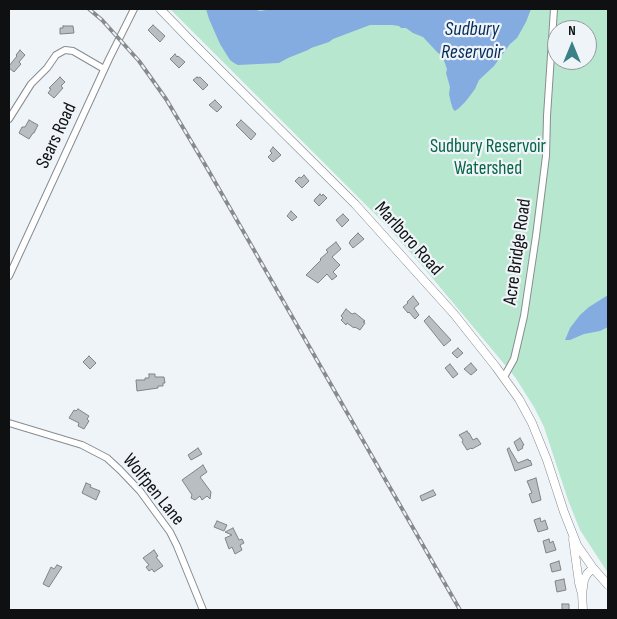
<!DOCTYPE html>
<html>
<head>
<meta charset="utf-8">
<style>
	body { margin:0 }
	#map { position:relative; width:617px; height:619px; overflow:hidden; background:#eff4f8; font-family:"Sofia Sans Condensed",sans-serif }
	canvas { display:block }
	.frame { position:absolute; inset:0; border:10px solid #0e1011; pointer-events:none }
	.north { position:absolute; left:547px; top:20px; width:50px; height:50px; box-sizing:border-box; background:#eff4f8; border:1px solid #95999c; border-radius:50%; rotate:0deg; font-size:14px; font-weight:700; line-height:20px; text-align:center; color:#0e1011 }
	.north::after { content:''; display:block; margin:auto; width:18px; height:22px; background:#398187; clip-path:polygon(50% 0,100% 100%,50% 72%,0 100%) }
</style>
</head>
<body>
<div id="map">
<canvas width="617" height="619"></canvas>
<div class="frame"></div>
<div class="north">N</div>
</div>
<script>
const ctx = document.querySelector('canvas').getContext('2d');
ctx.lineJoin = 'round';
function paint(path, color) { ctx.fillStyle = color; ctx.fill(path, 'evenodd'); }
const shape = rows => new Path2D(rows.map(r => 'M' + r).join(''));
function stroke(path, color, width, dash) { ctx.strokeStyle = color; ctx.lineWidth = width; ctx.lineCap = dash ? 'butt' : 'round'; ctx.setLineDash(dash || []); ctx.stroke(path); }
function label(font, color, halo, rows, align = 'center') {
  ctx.font = font + ' "Sofia Sans Condensed",sans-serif'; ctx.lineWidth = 4.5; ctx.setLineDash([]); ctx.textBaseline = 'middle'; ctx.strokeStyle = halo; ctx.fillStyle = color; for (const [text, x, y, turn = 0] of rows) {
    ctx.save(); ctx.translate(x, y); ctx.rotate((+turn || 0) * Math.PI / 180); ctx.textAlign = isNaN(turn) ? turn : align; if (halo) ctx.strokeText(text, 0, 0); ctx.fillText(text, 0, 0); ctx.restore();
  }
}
const green = shape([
	[170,9,608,9,608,573,580,530,568,500,544,427,534,407,515,377,424,268,385,224],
	[557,30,587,30,587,60,557,60]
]);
const water = shape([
	[206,9,253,9,260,11,272,9,531,9,526,22,517,38,510,44,494,66,479,80,475,89,466,101,459,108,455,111,453,109,451,103,449,94,450,87,446,73,447,69,442,55,438,53,423,37,413,33,406,28,401,28,399,26,392,25,370,25,333,39,329,42,311,48,308,50,288,58,279,63,238,65,234,63,230,60,220,44,209,19],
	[608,295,608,327,600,331,584,334,570,340,565,340,570,328,580,315,589,307]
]);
const building = shape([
	[153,25,165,36,160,42,148,30,153,25],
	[63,26,73,26,74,33,60,34,60,28,63,28,63,26],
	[20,50,25,55,19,62,21,64,14,72,9,68,9,66,17,56,16,55,20,50],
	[175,54,177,57,178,56,185,62,179,68,170,59,175,54],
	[60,77,65,82,61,86,63,88,54,98,48,93,51,89,49,88,60,77],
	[197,77,198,78,200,77,208,85,203,90,193,80,197,77],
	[215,100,222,107,217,112,209,105,215,100],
	[29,120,38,125,34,133,33,133,29,139,19,133,22,127,25,127,29,120],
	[241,120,256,134,251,140,236,125,241,120],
	[273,147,281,155,273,162,268,157,272,153,270,151,273,147],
	[304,175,309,181,302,188,295,181,299,177,301,178,304,175],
	[320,194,322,196,323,194,327,198,319,206,314,201,315,199,320,194],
	[291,211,297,217,292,221,287,216,291,211],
	[343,214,349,220,342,227,336,220,343,214],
	[358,233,364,239,353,248,349,243,350,242,350,241,358,233],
	[336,242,341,249,332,257,340,265,333,272,337,276,332,280,327,274,318,283,306,275,321,260,320,259,328,252,326,250,336,242],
	[413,296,419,304,414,308,419,315,415,319,409,312,408,313,403,307,408,303,407,302,413,296],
	[346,309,352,314,355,313,365,321,363,322,365,323,360,330,355,327,354,328,347,323,346,325,341,320,343,318,341,316,346,309],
	[429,316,451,340,444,346,424,321,429,316],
	[458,348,463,353,457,358,452,353,458,348],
	[89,356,96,363,90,369,83,362,89,356],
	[471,363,477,370,471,375,464,369,471,363],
	[450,364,458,374,453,378,445,368,450,364],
	[149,374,155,374,155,377,164,377,165,383,163,383,163,386,158,386,158,388,137,391,136,380,145,380,145,378,149,378,149,374],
	[78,409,89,416,87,419,89,421,84,429,78,426,79,423,69,418,74,410,76,411,78,409],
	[467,431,468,433,469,433,473,440,477,438,481,444,472,449,471,448,467,450,462,442,463,440,459,435,467,431],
	[520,438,524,445,522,446,523,448,518,451,514,442,520,438],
	[198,448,202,454,191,460,188,455,198,448],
	[509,448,518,463,528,459,529,461,530,460,532,465,515,471,507,449,509,448],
	[203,465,207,472,200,477,211,492,210,499,207,496,202,500,200,496,195,500,191,498,192,495,182,480,203,465],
	[536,478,541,500,532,503,529,494,532,493,527,481,536,478],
	[86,483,91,485,90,487,100,491,96,500,82,493,86,483],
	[433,490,436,495,422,501,420,496,433,490],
	[540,518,541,522,545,520,548,529,538,532,534,520,540,518],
	[217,521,227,525,224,531,214,527,217,521],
	[233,528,239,540,242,539,244,543,240,545,242,550,235,554,232,547,229,549,225,538,232,535,225,532,233,528],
	[549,539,550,543,553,541,556,550,546,553,543,541,549,539],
	[154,550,158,556,156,557,163,566,154,572,152,569,149,571,146,567,149,565,143,558,154,550],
	[559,561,561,570,552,572,550,564,559,561],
	[57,565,62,567,49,587,43,584,51,567,54,569,57,565],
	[564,579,566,590,557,592,555,581,564,579],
	[562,604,569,604,569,610,562,610,562,604]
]);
const minor = shape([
	[9,119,31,84,47,68,56,55,65,50,73,51,104,69],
	[9,276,109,59,134,9],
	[504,377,514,359,518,342,524,316,536,236,546,156,547,116,554,9],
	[9,423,82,445,107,458,120,470,140,491,170,532,177,546,203,610]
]);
const major = shape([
	[160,9,193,43,355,204,454,314,496,367,519,399,532,423,547,460,564,512,577,545,593,568,608,585],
	[573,539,579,583,582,594],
	[583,610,582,594,584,580,587,574,593,568]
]);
const rail = shape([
	[89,9,102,20,139,61,166,99,207,168,460,610]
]);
const streetNames = [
	["Sears Road",57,136,-65],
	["Marlboro Road",408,239,48],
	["Acre Bridge Road",518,252,-82],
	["Wolfpen Lane",153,490,51]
];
const parkNames = [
	["Sudbury Reservoir",488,147],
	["Watershed",488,169]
];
const waterNames = [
	["Sudbury",472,30],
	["Reservoir",472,53]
];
paint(green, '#b8e7cf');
paint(water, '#84ace0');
paint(building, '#b9bec2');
stroke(building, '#808488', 1);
stroke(minor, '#888c90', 8);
stroke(major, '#888c90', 9);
stroke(minor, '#fff', 6);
stroke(major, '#fff', 8);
stroke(rail, '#888b8e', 4);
stroke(rail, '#eff4f8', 2, [5.5]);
label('19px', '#0e1011', '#eff4f8', streetNames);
label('19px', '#086546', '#eff4f8', parkNames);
label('italic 20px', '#032a59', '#eff4f8', waterNames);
</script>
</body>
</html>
